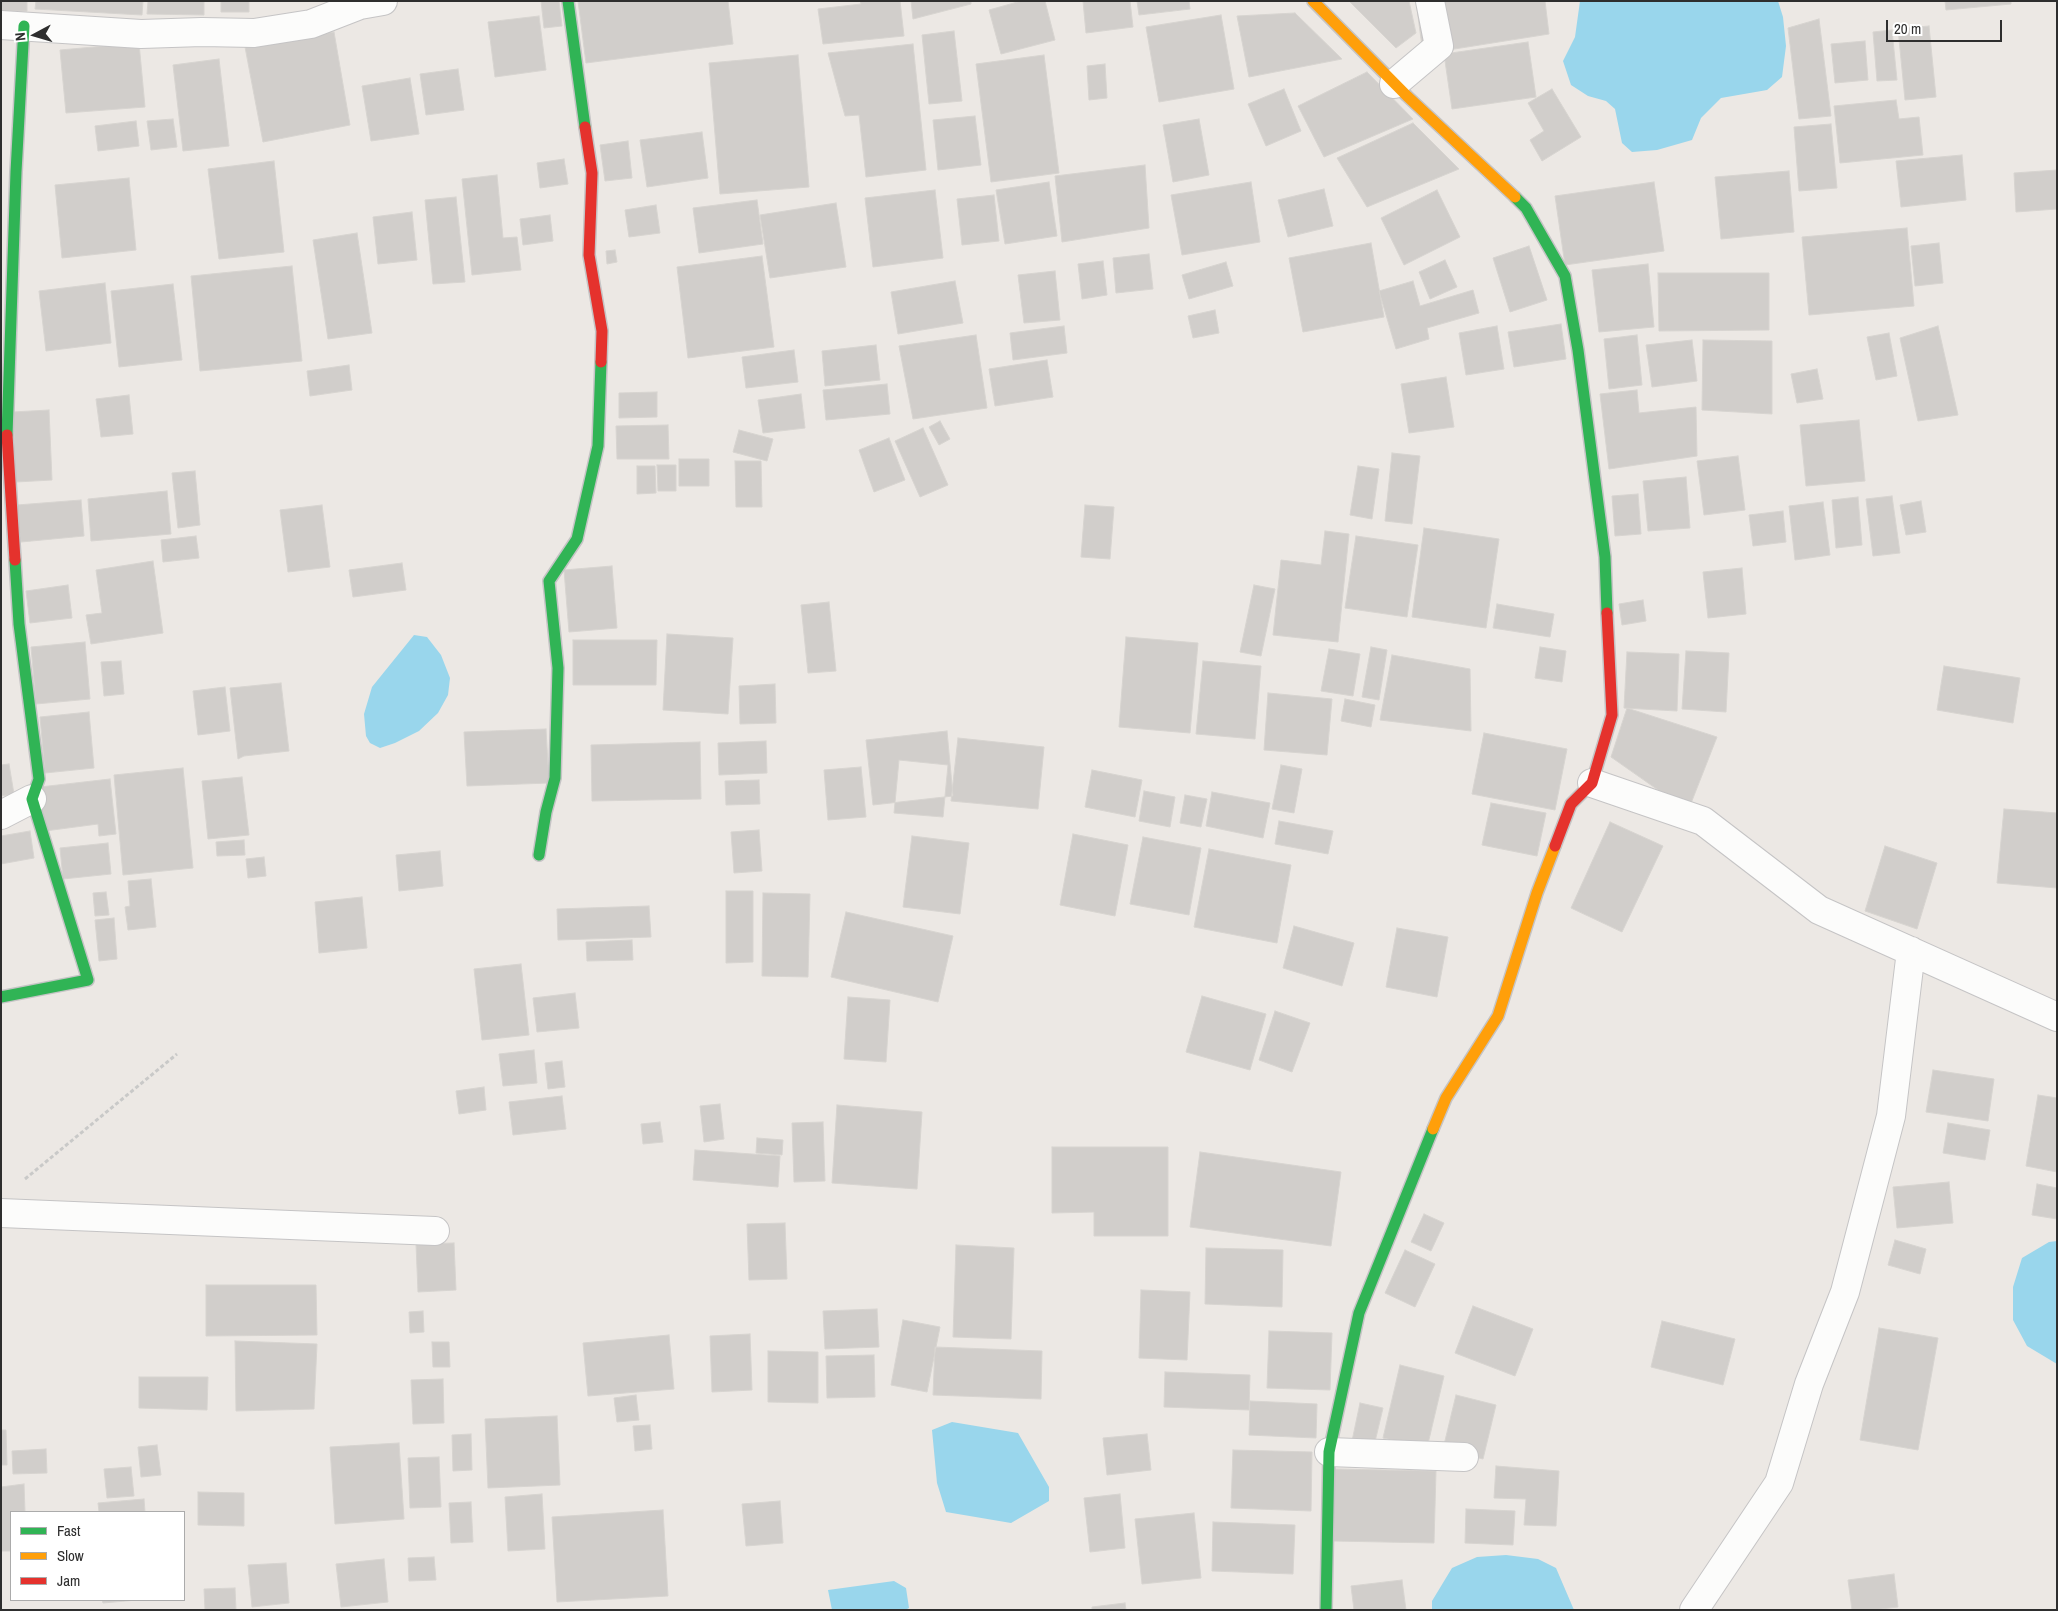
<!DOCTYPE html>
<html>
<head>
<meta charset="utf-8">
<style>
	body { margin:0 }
	#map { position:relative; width:2058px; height:1611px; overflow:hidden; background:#ece8e4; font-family:"Archivo Narrow",sans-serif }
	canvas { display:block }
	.frame { position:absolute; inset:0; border:2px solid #2e2e2e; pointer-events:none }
	.legend { position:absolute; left:10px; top:1511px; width:175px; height:90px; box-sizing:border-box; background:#fff; border:1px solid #ababab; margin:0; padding:6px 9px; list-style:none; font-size:15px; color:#2e2e2e }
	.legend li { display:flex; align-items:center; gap:10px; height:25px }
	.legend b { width:25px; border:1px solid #ababab }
	.north { position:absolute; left:10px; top:10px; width:50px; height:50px; -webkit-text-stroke:4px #fff; paint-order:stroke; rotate:264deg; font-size:14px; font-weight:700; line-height:20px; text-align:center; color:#2e2e2e }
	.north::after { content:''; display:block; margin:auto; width:18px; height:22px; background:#2e2e2e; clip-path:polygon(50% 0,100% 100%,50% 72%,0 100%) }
	.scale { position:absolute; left:1886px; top:20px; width:116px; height:22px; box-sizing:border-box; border:2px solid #2e2e2e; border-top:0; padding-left:6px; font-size:15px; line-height:18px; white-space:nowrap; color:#2e2e2e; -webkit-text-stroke:4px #fff; paint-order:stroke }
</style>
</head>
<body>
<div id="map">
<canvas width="2058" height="1611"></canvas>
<div class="frame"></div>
<ul class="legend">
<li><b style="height:6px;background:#30b455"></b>Fast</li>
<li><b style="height:6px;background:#ff9f0a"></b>Slow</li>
<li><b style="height:6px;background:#e5322d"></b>Jam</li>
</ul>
<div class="north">N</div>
<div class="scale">20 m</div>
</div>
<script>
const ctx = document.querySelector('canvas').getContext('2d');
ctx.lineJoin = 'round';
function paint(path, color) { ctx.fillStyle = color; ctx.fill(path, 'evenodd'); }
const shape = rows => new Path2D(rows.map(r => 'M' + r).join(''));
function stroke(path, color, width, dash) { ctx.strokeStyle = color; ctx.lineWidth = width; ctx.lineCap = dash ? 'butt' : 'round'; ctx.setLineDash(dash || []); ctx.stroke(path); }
const water = shape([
	[1580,1,1778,1,1783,17,1786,46,1782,77,1767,90,1721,98,1701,118,1692,140,1657,150,1632,152,1622,143,1615,109,1606,101,1588,96,1571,85,1563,61,1575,37],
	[414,635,427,637,441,655,450,678,448,695,438,713,419,731,395,743,380,748,370,743,366,736,364,714,372,687],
	[2057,1241,2057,1364,2027,1346,2013,1320,2013,1287,2022,1258,2049,1242],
	[952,1422,1018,1433,1049,1487,1049,1501,1011,1523,946,1512,937,1483,932,1430],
	[1506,1555,1538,1559,1556,1568,1574,1610,1432,1610,1432,1601,1452,1568,1477,1557],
	[894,1581,906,1588,909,1608,905,1610,832,1610,828,1590]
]);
const building = shape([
	[1,1,27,1,27,11,1,11,1,1],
	[36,1,143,1,142,15,35,9,36,1],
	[148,1,204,1,204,15,147,14,148,1],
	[221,1,249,1,249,12,221,12,221,1],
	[541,1,559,1,562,26,544,28,541,1],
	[578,1,728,1,733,44,586,63,578,1],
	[860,1,900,1,904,36,823,44,818,9,861,4,860,1],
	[911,1,971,1,971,4,913,19,911,1],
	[1021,1,1045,1,1055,40,1001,54,989,10,1021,1],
	[1083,1,1130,1,1133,27,1086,33,1083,1],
	[1137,1,1189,1,1190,9,1139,15,1137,1],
	[1349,1,1409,1,1416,33,1396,48,1349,1],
	[1416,1,1545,1,1549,34,1423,54,1416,1],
	[1945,1,2011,1,2011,4,1946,10,1945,1],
	[1295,13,1342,59,1249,77,1237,16,1295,13],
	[1221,15,1234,89,1159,102,1146,27,1221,15],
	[539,16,546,70,495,77,488,22,539,16],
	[1819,19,1831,116,1799,119,1788,28,1819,19],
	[1929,26,1936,97,1905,100,1898,29,1929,26],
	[1892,30,1897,80,1877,81,1873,32,1892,30],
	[954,31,962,101,929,104,922,35,954,31],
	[334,32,350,125,263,142,245,47,334,32],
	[1865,41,1868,80,1835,83,1831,44,1865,41],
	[1528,42,1536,97,1452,109,1444,54,1528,42],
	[139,43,145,107,66,113,60,50,139,43],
	[913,44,926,170,866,177,859,115,845,116,828,53,913,44],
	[798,55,809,187,720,194,709,63,798,55],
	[1044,55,1059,173,991,182,976,64,1044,55],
	[219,59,229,146,183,151,173,65,219,59],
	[1105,64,1107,98,1089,100,1087,66,1105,64],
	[458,69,464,110,426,115,420,74,458,69],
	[1367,72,1413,119,1324,157,1298,106,1367,72],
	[410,78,419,134,371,141,362,86,410,78],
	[1284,89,1301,131,1266,146,1248,104,1284,89],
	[1552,89,1581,137,1542,161,1530,140,1544,131,1528,103,1552,89],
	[1896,100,1899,119,1919,117,1923,155,1840,163,1834,106,1896,100],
	[975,116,981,165,938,170,933,120,975,116],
	[173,119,177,147,151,150,147,121,173,119],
	[1199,119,1209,175,1173,182,1163,125,1199,119],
	[136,121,139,146,98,151,95,126,136,121],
	[1413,123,1459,169,1367,207,1337,158,1413,123],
	[1831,124,1837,188,1799,191,1794,127,1831,124],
	[702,132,708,178,647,187,640,140,702,132],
	[628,141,632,178,605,181,600,145,628,141],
	[1962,155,1966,200,1901,207,1896,161,1962,155],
	[564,159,568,184,540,188,537,163,564,159],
	[274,161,284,252,219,259,208,169,274,161],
	[1145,165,1149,228,1062,242,1055,176,1145,165],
	[2057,170,2057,209,2016,212,2014,173,2057,170],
	[1789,171,1794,232,1721,239,1715,177,1789,171],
	[497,175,503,238,517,237,521,270,472,275,462,179,497,175],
	[129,178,136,250,62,258,55,185,129,178],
	[1049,182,1057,236,1005,244,996,190,1049,182],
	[1251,182,1260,242,1182,255,1171,195,1251,182],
	[1654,182,1664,251,1565,265,1555,196,1654,182],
	[1324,189,1333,226,1288,237,1278,200,1324,189],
	[935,190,943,258,873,267,865,198,935,190],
	[1437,190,1460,237,1404,265,1381,218,1437,190],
	[994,195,999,241,962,245,957,199,994,195],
	[456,197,465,282,433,284,425,200,456,197],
	[757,200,763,244,699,253,693,208,757,200],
	[836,203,846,267,770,278,760,215,836,203],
	[656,205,660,233,629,237,625,210,656,205],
	[412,212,417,260,378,264,373,217,412,212],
	[550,215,553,241,523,245,520,219,550,215],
	[1907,228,1914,306,1809,315,1802,237,1907,228],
	[357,233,372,333,328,339,313,240,357,233],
	[1371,243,1384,317,1303,332,1289,258,1371,243],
	[1939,243,1943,283,1915,286,1911,246,1939,243],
	[1529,246,1547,300,1510,312,1493,258,1529,246],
	[615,250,617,262,607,264,606,251,615,250],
	[1149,254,1153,289,1116,293,1113,258,1149,254],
	[762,256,774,347,688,358,677,267,762,256],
	[1445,260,1457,287,1430,299,1419,272,1445,260],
	[1103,261,1107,295,1082,299,1078,264,1103,261],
	[1226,262,1233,286,1189,299,1182,275,1226,262],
	[1648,264,1654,327,1599,332,1592,270,1648,264],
	[292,266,302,361,200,371,191,276,292,266],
	[1055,271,1060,320,1024,323,1018,275,1055,271],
	[1658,273,1769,273,1769,330,1659,331,1658,273],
	[955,281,963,323,898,334,891,292,955,281],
	[1413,281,1420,306,1473,290,1479,313,1427,328,1429,339,1396,349,1379,291,1413,281],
	[105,283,111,343,46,351,39,291,105,283],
	[173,284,182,360,119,367,111,291,173,284],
	[1215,310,1219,333,1193,338,1188,316,1215,310],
	[1561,324,1566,359,1514,367,1508,332,1561,324],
	[1064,326,1067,353,1013,360,1010,333,1064,326],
	[1497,326,1504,369,1466,375,1459,333,1497,326],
	[1938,326,1958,415,1918,421,1900,338,1938,326],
	[1889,333,1897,376,1876,380,1867,337,1889,333],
	[976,335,987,408,913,419,899,346,976,335],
	[1637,335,1642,385,1609,389,1604,339,1637,335],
	[1692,340,1697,381,1652,387,1646,345,1692,340],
	[1703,340,1772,341,1772,414,1702,410,1703,340],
	[876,345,880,380,825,386,822,351,876,345],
	[794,350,798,382,746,388,742,357,794,350],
	[1047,360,1053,397,995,406,989,369,1047,360],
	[349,365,352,390,310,396,307,371,349,365],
	[1817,369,1823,399,1797,403,1791,374,1817,369],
	[1446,377,1454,427,1409,433,1401,384,1446,377],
	[887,384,890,414,826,420,823,390,887,384],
	[1637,390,1639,413,1696,407,1697,456,1609,469,1600,394,1637,390],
	[657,392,657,417,619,418,619,393,657,392],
	[801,394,805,428,763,433,758,400,801,394],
	[129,395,133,434,101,437,96,399,129,395],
	[49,410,52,480,16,482,13,412,49,410],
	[1859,420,1865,481,1806,486,1800,425,1859,420],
	[940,421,950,439,939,445,929,427,940,421],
	[668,425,669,459,617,459,616,426,668,425],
	[923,428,948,485,920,497,895,441,923,428],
	[739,430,773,439,767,461,733,452,739,430],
	[889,438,905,480,874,492,859,450,889,438],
	[1392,453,1420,456,1412,524,1385,521,1392,453],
	[1738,456,1745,510,1704,515,1697,461,1738,456],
	[679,459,709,459,709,486,679,486,679,459],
	[735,461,761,461,762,507,736,507,735,461],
	[657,465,676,465,676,491,658,491,657,465],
	[637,466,655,466,656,493,637,494,637,466],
	[1358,466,1379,469,1372,519,1350,515,1358,466],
	[195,471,200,525,178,528,172,473,195,471],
	[1686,477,1690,528,1648,531,1643,481,1686,477],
	[167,491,171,534,91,541,88,499,167,491],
	[1638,494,1641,534,1615,536,1612,496,1638,494],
	[1892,496,1900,553,1873,556,1866,499,1892,496],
	[1858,497,1862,545,1836,548,1832,500,1858,497],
	[81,500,84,536,21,542,17,505,81,500],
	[1921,501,1926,532,1906,535,1900,505,1921,501],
	[1823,502,1830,555,1795,560,1789,506,1823,502],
	[322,505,330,567,288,572,280,510,322,505],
	[1085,505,1114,507,1110,559,1081,557,1085,505],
	[1783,511,1786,542,1753,546,1749,515,1783,511],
	[1424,528,1499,539,1486,628,1412,617,1424,528],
	[1325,531,1349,534,1338,642,1273,635,1281,560,1321,565,1325,531],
	[196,536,199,558,163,562,161,540,196,536],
	[1356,536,1418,545,1407,617,1345,608,1356,536],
	[153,561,163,633,91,644,86,615,102,613,96,570,153,561],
	[402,563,406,590,353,597,349,570,402,563],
	[612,566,617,628,569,632,564,570,612,566],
	[1742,568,1746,614,1708,618,1703,572,1742,568],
	[68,585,72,618,30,623,26,591,68,585],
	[1254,585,1275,589,1261,656,1240,652,1254,585],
	[1643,600,1646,621,1622,625,1619,604,1643,600],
	[829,602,836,671,808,673,801,605,829,602],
	[1497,604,1554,614,1550,637,1493,628,1497,604],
	[667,634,733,638,728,714,663,710,667,634],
	[1126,637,1198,643,1190,733,1119,727,1126,637],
	[573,640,657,640,656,685,573,685,573,640],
	[85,642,90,699,36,704,31,647,85,642],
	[1371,647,1387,650,1379,700,1362,697,1371,647],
	[1540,647,1566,651,1562,682,1535,678,1540,647],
	[1329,649,1360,654,1353,696,1321,691,1329,649],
	[1686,651,1729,653,1726,712,1682,709,1686,651],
	[1627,652,1679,654,1677,711,1624,708,1627,652],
	[1392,655,1470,669,1471,731,1380,720,1392,655],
	[121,661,124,694,104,696,101,662,121,661],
	[1203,661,1261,666,1255,739,1196,734,1203,661],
	[1944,666,2020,678,2013,723,1937,710,1944,666],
	[281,683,289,751,244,756,238,759,230,688,281,683],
	[775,684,776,723,740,724,739,686,775,684],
	[225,687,230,731,198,735,193,691,225,687],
	[1268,693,1332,699,1327,755,1264,750,1268,693],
	[1345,699,1375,705,1371,727,1341,721,1345,699],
	[1627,708,1717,737,1688,811,1611,757,1627,708],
	[89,712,94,768,45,773,40,717,89,712],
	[546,729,549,783,467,786,464,732,546,729],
	[947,731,953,796,873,805,866,740,947,731],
	[1484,733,1567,749,1555,810,1472,794,1484,733],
	[958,738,1044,747,1038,809,951,801,958,738],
	[766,741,767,773,719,775,718,743,766,741],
	[700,742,701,799,592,801,591,745,700,742],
	[899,760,948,765,943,817,894,813,899,760],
	[9,764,14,794,1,796,1,765,9,764],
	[1281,765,1302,769,1294,813,1272,809,1281,765],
	[861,767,866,817,828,820,824,770,861,767],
	[183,768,193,868,123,875,114,775,183,768],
	[1092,770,1142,780,1135,817,1085,807,1092,770],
	[242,777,249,835,208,839,202,781,242,777],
	[110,779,116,834,99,836,98,824,45,831,40,787,110,779],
	[759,780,760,804,726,805,725,781,759,780],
	[1144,791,1175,797,1170,827,1139,821,1144,791],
	[1212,792,1270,803,1263,838,1206,826,1212,792],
	[1185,795,1207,799,1201,827,1180,823,1185,795],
	[1491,803,1546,813,1537,856,1482,845,1491,803],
	[2004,809,2057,813,2057,888,1997,883,2004,809],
	[1279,821,1333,831,1328,854,1275,844,1279,821],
	[1610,822,1663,846,1622,932,1571,908,1610,822],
	[759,830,762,871,734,873,731,832,759,830],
	[30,831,34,858,1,864,1,836,30,831],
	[1073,834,1128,845,1115,916,1060,905,1073,834],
	[912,836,969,843,960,914,903,907,912,836],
	[1143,837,1201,848,1189,915,1130,904,1143,837],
	[244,840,245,855,217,856,216,842,244,840],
	[108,843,111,874,63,879,60,848,108,843],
	[1885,846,1937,863,1917,929,1865,911,1885,846],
	[1209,849,1291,865,1277,943,1194,927,1209,849],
	[440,851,443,886,399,891,396,855,440,851],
	[264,857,266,876,248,878,246,859,264,857],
	[151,879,156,927,128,930,125,907,130,906,128,881,151,879],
	[726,891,753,891,753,962,726,963,726,891],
	[106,892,109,915,95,916,93,893,106,892],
	[763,893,810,894,808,977,762,976,763,893],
	[362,897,367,948,319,953,315,902,362,897],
	[649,906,651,937,558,940,557,909,649,906],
	[846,912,953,936,938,1002,831,977,846,912],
	[114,918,117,959,99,961,95,920,114,918],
	[1294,926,1354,943,1342,986,1283,968,1294,926],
	[1397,928,1448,937,1437,997,1386,987,1397,928],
	[632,940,633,960,587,961,586,942,632,940],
	[521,964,529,1035,482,1040,474,969,521,964],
	[575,993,579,1028,537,1032,533,998,575,993],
	[1202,996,1266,1014,1250,1070,1186,1052,1202,996],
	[848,997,890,1000,886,1062,844,1059,848,997],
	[1275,1011,1310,1023,1292,1072,1259,1060,1275,1011],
	[534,1050,537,1083,503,1086,499,1054,534,1050],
	[562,1061,565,1087,548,1089,545,1063,562,1061],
	[1933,1070,1994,1079,1988,1121,1926,1112,1933,1070],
	[484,1087,486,1110,459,1114,456,1091,484,1087],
	[2038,1095,2057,1098,2057,1172,2026,1166,2038,1095],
	[562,1096,566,1129,513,1135,509,1102,562,1096],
	[720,1104,724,1139,704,1142,700,1106,720,1104],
	[837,1105,922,1112,917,1189,832,1183,837,1105],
	[660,1122,663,1142,643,1144,641,1124,660,1122],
	[823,1122,825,1181,794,1182,792,1123,823,1122],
	[1948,1123,1990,1130,1985,1160,1943,1153,1948,1123],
	[757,1138,783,1140,782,1155,756,1153,757,1138],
	[1052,1147,1168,1147,1168,1236,1094,1236,1094,1212,1052,1213,1052,1147],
	[695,1150,780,1156,778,1187,693,1180,695,1150],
	[1200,1152,1341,1172,1331,1246,1190,1227,1200,1152],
	[1949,1182,1953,1223,1897,1228,1893,1187,1949,1182],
	[2037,1184,2057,1188,2057,1219,2032,1215,2037,1184],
	[1424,1214,1444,1223,1431,1251,1411,1242,1424,1214],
	[785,1223,787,1279,749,1280,747,1224,785,1223],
	[1895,1240,1926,1249,1920,1274,1888,1265,1895,1240],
	[454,1243,456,1290,418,1292,416,1244,454,1243],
	[956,1245,1014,1248,1011,1339,953,1337,956,1245],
	[1206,1248,1283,1250,1282,1307,1205,1304,1206,1248],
	[1405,1250,1435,1264,1415,1307,1385,1293,1405,1250],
	[206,1285,316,1285,317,1335,206,1336,206,1285],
	[1141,1290,1190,1292,1187,1360,1139,1358,1141,1290],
	[1473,1306,1533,1329,1515,1376,1455,1353,1473,1306],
	[877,1309,879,1347,825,1349,823,1311,877,1309],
	[423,1311,424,1332,410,1333,409,1312,423,1311],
	[903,1320,940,1327,927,1392,891,1385,903,1320],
	[1662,1321,1735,1339,1723,1385,1651,1367,1662,1321],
	[1879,1328,1938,1338,1918,1450,1860,1440,1879,1328],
	[1269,1331,1332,1333,1330,1390,1267,1388,1269,1331],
	[750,1334,752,1390,712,1392,710,1336,750,1334],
	[669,1335,674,1389,588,1396,583,1343,669,1335],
	[235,1341,317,1344,314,1409,236,1411,235,1341],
	[432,1342,449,1342,450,1367,433,1367,432,1342],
	[935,1347,1042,1351,1041,1399,933,1395,935,1347],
	[768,1351,818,1352,818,1403,768,1402,768,1351],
	[874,1355,875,1397,827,1398,826,1356,874,1355],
	[1400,1365,1444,1376,1427,1448,1383,1438,1400,1365],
	[1165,1372,1250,1375,1249,1410,1164,1407,1165,1372],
	[139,1377,208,1377,207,1410,139,1408,139,1377],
	[443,1379,444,1423,413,1424,411,1380,443,1379],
	[636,1395,639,1420,617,1422,614,1398,636,1395],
	[1456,1395,1496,1405,1483,1459,1443,1449,1456,1395],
	[1250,1401,1317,1404,1316,1438,1249,1435,1250,1401],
	[1360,1403,1383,1408,1374,1446,1352,1441,1360,1403],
	[557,1416,560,1485,488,1488,485,1419,557,1416],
	[650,1425,652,1449,635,1451,633,1426,650,1425],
	[1,1430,6,1430,7,1465,1,1465,1,1430],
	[471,1434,472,1470,453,1471,452,1435,471,1434],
	[1147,1434,1151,1470,1107,1475,1103,1438,1147,1434],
	[399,1443,404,1519,335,1524,330,1447,399,1443],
	[157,1445,161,1475,141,1477,138,1447,157,1445],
	[46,1449,47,1473,13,1474,12,1451,46,1449],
	[1233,1450,1312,1452,1311,1511,1231,1508,1233,1450],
	[439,1457,441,1507,410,1508,408,1458,439,1457],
	[1496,1466,1559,1471,1556,1526,1524,1525,1526,1499,1494,1498,1496,1466],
	[131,1467,134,1496,107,1498,104,1469,131,1467],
	[1335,1469,1436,1471,1434,1543,1334,1541,1335,1469],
	[24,1484,25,1512,11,1512,11,1551,1,1551,1,1487,24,1484],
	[198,1492,244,1493,244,1526,198,1525,198,1492],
	[542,1494,545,1549,508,1551,505,1497,542,1494],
	[1120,1494,1125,1548,1090,1552,1084,1498,1120,1494],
	[144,1499,145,1512,99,1512,98,1503,144,1499],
	[780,1501,783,1543,746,1546,742,1504,780,1501],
	[471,1502,473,1542,451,1543,449,1503,471,1502],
	[1466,1509,1515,1511,1513,1545,1465,1543,1466,1509],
	[663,1510,668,1596,557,1602,552,1517,663,1510],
	[1194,1513,1201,1578,1142,1584,1135,1519,1194,1513],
	[1213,1522,1295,1525,1293,1574,1212,1571,1213,1522],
	[434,1557,436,1580,409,1581,408,1558,434,1557],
	[384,1559,388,1602,341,1607,336,1564,384,1559],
	[286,1563,289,1603,252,1607,248,1565,286,1563],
	[1894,1574,1898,1607,1873,1610,1852,1610,1848,1580,1894,1574],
	[1402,1580,1406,1610,1354,1610,1351,1586,1402,1580],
	[235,1588,236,1610,205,1610,204,1589,235,1588],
	[102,1600,137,1600,103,1603,102,1600],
	[1125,1603,1126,1610,1092,1610,1092,1607,1125,1603]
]);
const path = shape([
	[25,1179,177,1054]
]);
const street = shape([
	[1,25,141,34,202,32,254,33,311,24,360,5,383,1],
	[1394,84,1439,46,1430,1],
	[1592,783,1703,821,1819,910,2057,1017],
	[1,815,32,799],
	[1,1213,435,1231],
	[1329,1452,1464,1457],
	[1694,1610,1779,1483,1809,1384,1845,1292,1891,1116,1911,951]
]);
const fast = shape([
	[568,1,585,127],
	[1515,197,1526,208,1565,276,1578,350,1605,557,1607,613],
	[7,435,16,172,24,26],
	[539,855,546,812,555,778,558,668,549,581,577,539,598,446,601,362],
	[1,997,88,980,32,799,39,779,19,624,15,560],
	[1326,1610,1329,1452,1359,1313,1433,1129]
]);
const slow = shape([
	[1313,1,1407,96,1515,197],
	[1433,1129,1446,1098,1498,1016,1537,893,1555,846]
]);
const jam = shape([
	[585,127,592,173,589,255,602,331,601,362],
	[7,435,15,560],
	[1555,846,1571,804,1592,783,1612,715,1607,613]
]);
paint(water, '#99d6ec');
paint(building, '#d1cecb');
stroke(building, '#d7d4d0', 1);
stroke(street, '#c5c4c5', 30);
stroke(fast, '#c5c4c5', 14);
stroke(slow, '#c5c4c5', 14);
stroke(jam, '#c5c4c5', 14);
stroke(path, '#c9c9c8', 3, [4, 2.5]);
stroke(street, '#fcfcfb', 28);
stroke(fast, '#30b455', 11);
stroke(slow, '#ff9f0a', 11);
stroke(jam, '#e5322d', 11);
</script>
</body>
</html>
